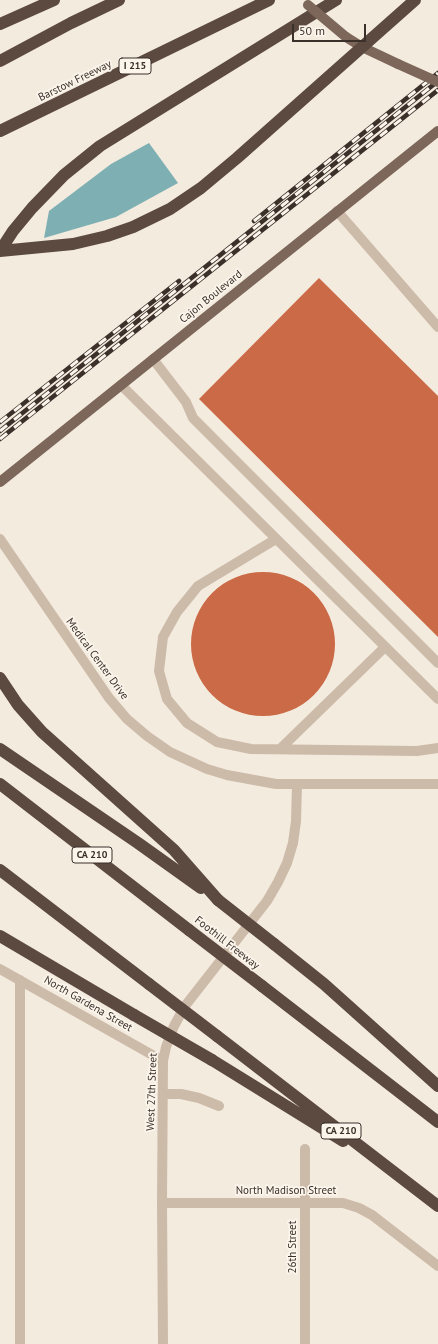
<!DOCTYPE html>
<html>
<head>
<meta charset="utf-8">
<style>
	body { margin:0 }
	#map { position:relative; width:438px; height:1344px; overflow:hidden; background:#f4ebdf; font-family:"PT Sans",sans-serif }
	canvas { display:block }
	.scale { position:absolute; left:292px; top:24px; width:74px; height:18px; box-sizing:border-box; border:2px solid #3b302a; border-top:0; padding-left:5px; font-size:12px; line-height:14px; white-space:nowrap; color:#3b302a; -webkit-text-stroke:3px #fbf5ec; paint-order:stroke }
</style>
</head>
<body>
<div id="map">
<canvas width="438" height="1344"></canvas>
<div class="scale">50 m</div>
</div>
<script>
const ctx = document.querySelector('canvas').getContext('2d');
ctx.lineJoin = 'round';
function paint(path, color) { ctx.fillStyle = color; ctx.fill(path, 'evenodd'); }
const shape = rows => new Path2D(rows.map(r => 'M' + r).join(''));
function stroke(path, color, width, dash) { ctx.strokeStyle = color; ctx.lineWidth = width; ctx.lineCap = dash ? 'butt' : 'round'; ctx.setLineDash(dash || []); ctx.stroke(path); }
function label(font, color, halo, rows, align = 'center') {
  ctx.font = font + ' "PT Sans",sans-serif'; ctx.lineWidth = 3.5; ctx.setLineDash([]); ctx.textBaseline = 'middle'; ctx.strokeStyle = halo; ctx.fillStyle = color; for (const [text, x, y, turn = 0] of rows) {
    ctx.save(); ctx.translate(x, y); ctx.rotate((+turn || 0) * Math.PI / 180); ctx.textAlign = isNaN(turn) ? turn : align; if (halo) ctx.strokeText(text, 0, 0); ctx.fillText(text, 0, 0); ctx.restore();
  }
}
const water = shape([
	[149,143,178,183,116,217,44,238,49,211,111,164]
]);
const building = shape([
	[319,278,438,396,438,637,199,399],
	'191 644a72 72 0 1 1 144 0a72 72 0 1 1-144 0Z'
]);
const minor = shape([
	[337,211,438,327],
	[153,359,186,402,193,418,438,663],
	[121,385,438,699],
	[0,539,109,698,127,719,147,736,170,752,207,769,227,775,276,784,438,784],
	[276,539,198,586,177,612,163,637,159,671,167,699,187,723,217,742,251,749,417,751,438,748],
	[280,749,385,647],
	[0,969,163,1061],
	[20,980,20,1344],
	[163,1094,181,1094,199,1098,219,1106],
	[162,1203,343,1203,359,1208,372,1215,438,1266],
	[163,1344,162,1203,163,1061,166,1047,174,1026,185,1006,267,901,278,882,287,863,293,843,296,821,297,784],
	[305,1344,305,1149]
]);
const major = shape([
	[346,37,362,47,398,64],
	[0,482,438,131]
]);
const highway = shape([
	[0,24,54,0],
	[0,61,71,23,119,0],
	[0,131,269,0],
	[0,251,73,244,107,236,133,227,170,209,201,188,237,158,415,0],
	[0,251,13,231,32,208,64,175,100,146,336,0],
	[0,678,18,705,42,732,174,850,218,900],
	[0,749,138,843,201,888],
	[0,784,189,930],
	[0,870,149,984],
	[0,936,134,1015],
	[274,944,324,984,438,1086],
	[262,986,438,1122],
	[217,1036,438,1206],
	[212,1060,343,1141]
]);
const rail = shape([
	[254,221,438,73],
	[0,422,179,281],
	[0,431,438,81],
	[0,439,438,90]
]);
const majorBridge = shape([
	[308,5,346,37],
	[398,64,438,82]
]);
const highwayBridge = shape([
	[218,900,274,944],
	[189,930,262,986],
	[149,984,217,1036],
	[134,1015,212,1060]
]);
const shields = [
	[135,66,32],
	[92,855,40],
	[341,1131,40]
];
const shieldNames = [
	["I 215",135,66],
	["CA 210",92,855],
	["CA 210",341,1131]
];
const streetNames = [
	["Barstow Freeway",75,81,-26],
	["Cajon Boulevard",211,297,-39],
	["Medical Center Drive",97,659,54],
	["Foothill Freeway",227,943,38],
	["North Gardena Street",88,1004,30],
	["West 27th Street",152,1092,-88],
	["North Madison Street",286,1191],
	["26th Street",293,1247,-90]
];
paint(water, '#7dafb3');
paint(building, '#cb6a46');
stroke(minor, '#cdbbaa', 10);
stroke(major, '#7d675a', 10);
stroke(highway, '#5c4a41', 12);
stroke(rail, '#3b302a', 4.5);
stroke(rail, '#fbf5ec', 3, [9]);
stroke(majorBridge, '#7d675a', 10);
stroke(highwayBridge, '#5c4a41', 12);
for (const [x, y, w] of shields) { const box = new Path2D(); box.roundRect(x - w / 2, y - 8, w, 16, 3); ctx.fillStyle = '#fbf5ec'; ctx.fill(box); stroke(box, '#3b302a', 1); }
label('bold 10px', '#3b302a', null, shieldNames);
label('11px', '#3b302a', '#fbf5ec', streetNames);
</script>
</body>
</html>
